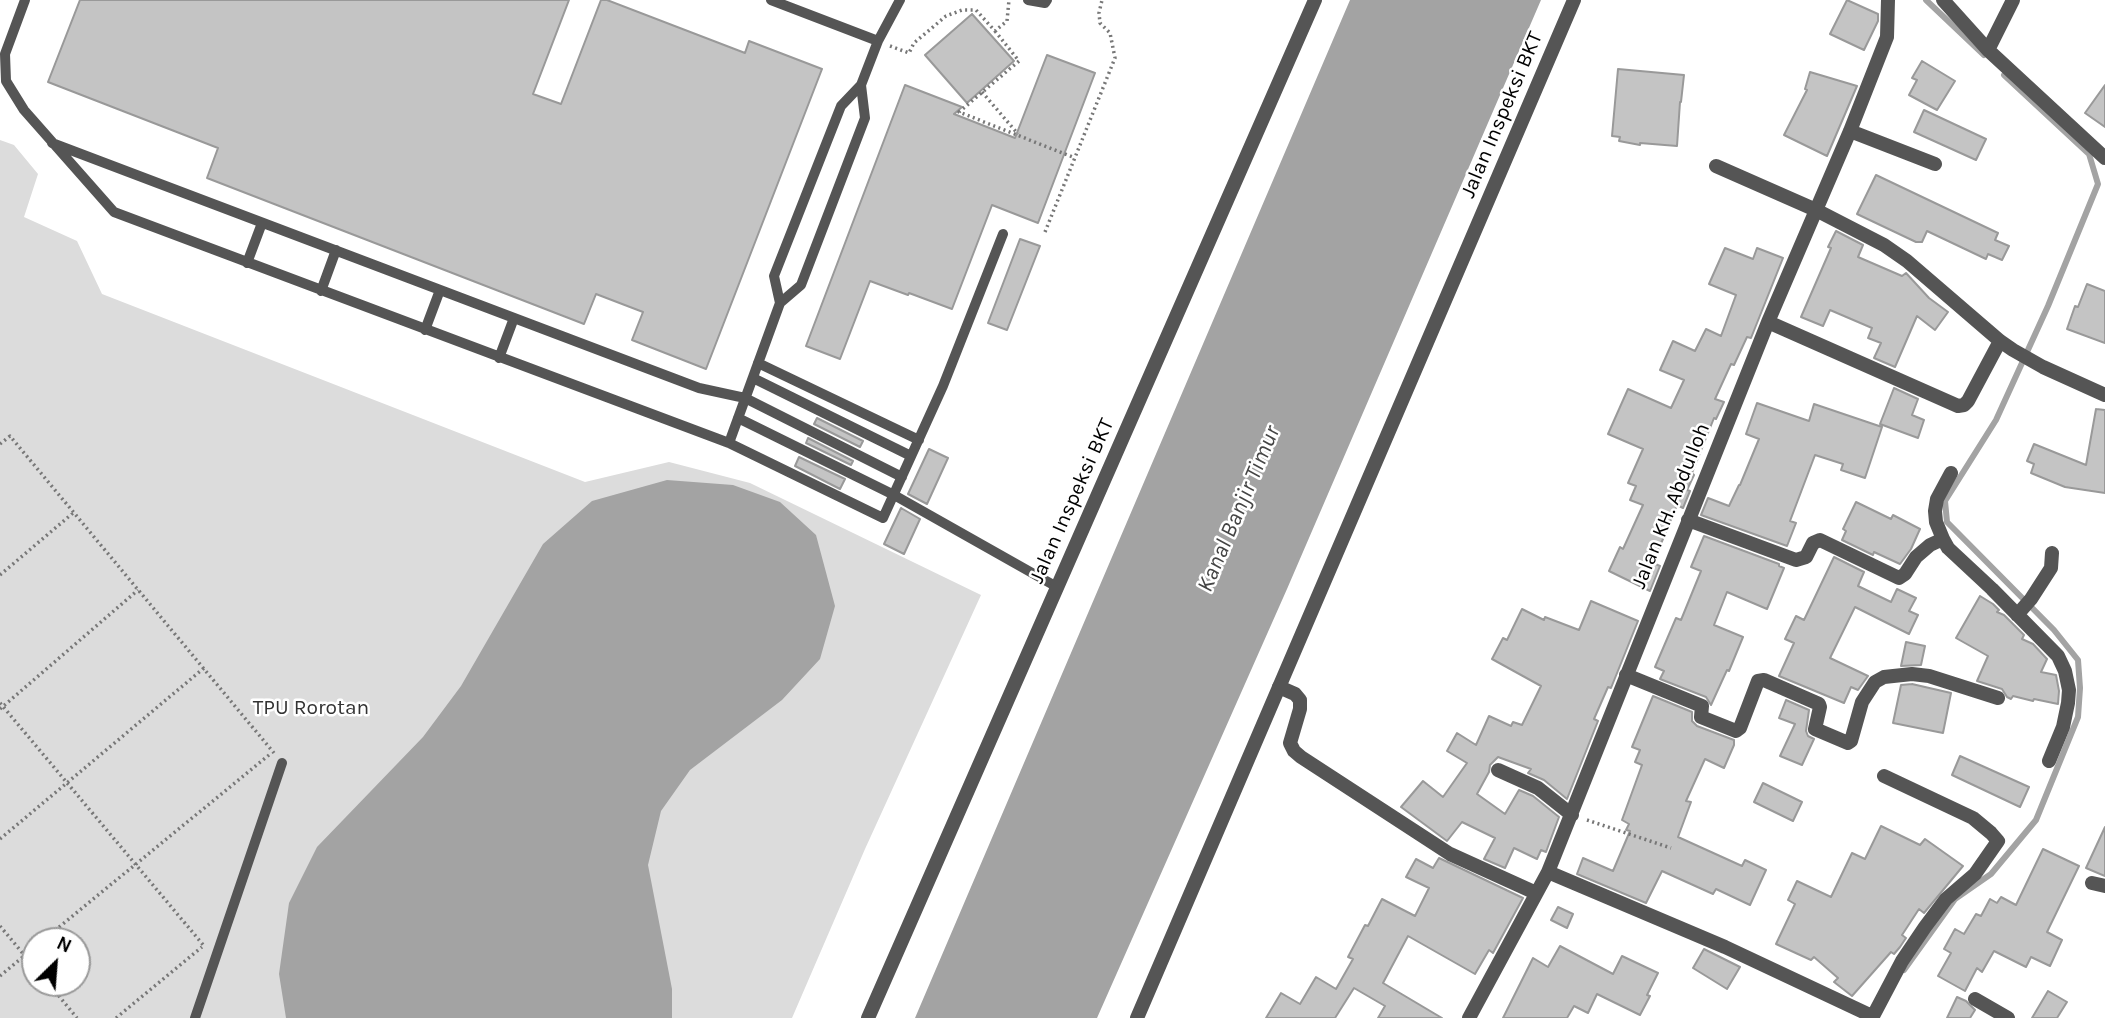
<!DOCTYPE html>
<html>
<head>
<meta charset="utf-8">
<style>
	body { margin:0 }
	#map { position:relative; width:2105px; height:1018px; overflow:hidden; background:#fff; font-family:Karla,sans-serif }
	canvas { display:block }
	.north { position:absolute; left:21px; top:927px; width:70px; height:70px; box-sizing:border-box; background:#fff; border:2px solid #999; border-radius:50%; rotate:25deg; font-size:19px; font-weight:700; line-height:28px; text-align:center; color:#000 }
	.north::after { content:''; display:block; margin:auto; width:24px; height:32px; background:#000; clip-path:polygon(50% 0,100% 100%,50% 72%,0 100%) }
</style>
</head>
<body>
<div id="map">
<canvas width="2105" height="1018"></canvas>
<div class="north">N</div>
</div>
<script>
const ctx = document.querySelector('canvas').getContext('2d');
ctx.lineJoin = 'round';
function paint(path, color) { ctx.fillStyle = color; ctx.fill(path, 'evenodd'); }
const shape = rows => new Path2D(rows.map(r => 'M' + r).join(''));
function stroke(path, color, width, dash) { ctx.strokeStyle = color; ctx.lineWidth = width; ctx.lineCap = dash ? 'butt' : 'round'; ctx.setLineDash(dash || []); ctx.stroke(path); }
function label(font, color, halo, rows, align = 'center') {
  ctx.font = font + ' Karla,sans-serif'; ctx.lineWidth = 5; ctx.setLineDash([]); ctx.textBaseline = 'middle'; ctx.strokeStyle = halo; ctx.fillStyle = color; for (const [text, x, y, turn = 0] of rows) {
    ctx.save(); ctx.translate(x, y); ctx.rotate((+turn || 0) * Math.PI / 180); ctx.textAlign = isNaN(turn) ? turn : align; if (halo) ctx.strokeText(text, 0, 0); ctx.fillText(text, 0, 0); ctx.restore();
  }
}
const green = shape([
	[0,140,14,145,38,174,24,217,77,241,102,294,585,482,669,462,750,483,981,595,865,849,792,1018,0,1018],
	[35,941,77,941,77,983,35,983]
]);
const water = shape([
	[1350,0,1541,0,1287,589,1097,1018,915,1018],
	[667,480,733,485,780,502,816,535,835,606,820,659,782,700,690,770,661,811,648,865,672,989,672,1018,286,1018,279,974,289,903,317,847,423,737,461,686,543,544,592,501]
]);
const stream = shape([
	[1926,0,1984,55],
	[1904,970,1955,899,1991,874,2036,820,2078,717,2080,688,2078,660,2054,630,1947,522,1945,501,1996,420,2048,306,2098,184,2089,154,2004,75]
]);
const building = shape([
	[80,0,569,0,533,94,561,104,601,0,607,0,745,53,749,41,822,69,706,369,632,340,643,312,596,294,584,324,207,178,218,148,48,82,80,0],
	[1847,0,1878,14,1878,21,1864,50,1830,34,1847,0],
	[972,14,1014,61,967,103,925,55,972,14],
	[1047,55,1095,73,1038,223,992,205,952,309,909,293,908,295,870,281,840,359,806,346,905,85,962,107,954,114,1015,138,1047,55],
	[1922,61,1955,81,1937,110,1909,95,1917,80,1912,78,1922,61],
	[1618,69,1684,75,1681,102,1680,102,1677,146,1640,143,1640,145,1619,141,1620,137,1612,136,1618,69],
	[1810,72,1857,86,1827,156,1784,135,1807,90,1805,89,1810,72],
	[2105,85,2105,127,2085,113,2105,85],
	[1924,110,1986,139,1976,160,1914,132,1924,110],
	[1876,175,1998,233,1995,240,2009,246,2002,260,1988,254,1986,259,1927,231,1922,242,1916,242,1857,214,1876,175],
	[1836,231,1863,245,1858,257,1902,276,1906,273,1929,298,1948,312,1935,330,1917,316,1895,367,1874,358,1881,343,1868,338,1872,328,1830,310,1823,326,1801,317,1831,248,1828,247,1836,231],
	[1020,239,1040,246,1007,330,988,323,1020,239],
	[1725,248,1753,259,1757,248,1783,258,1751,338,1747,337,1734,365,1731,364,1715,399,1724,402,1716,419,1714,418,1692,473,1694,475,1687,490,1690,491,1683,508,1677,505,1653,563,1660,566,1650,591,1609,571,1620,547,1623,549,1643,505,1630,500,1636,486,1628,483,1643,449,1608,434,1628,389,1671,408,1684,380,1660,370,1673,341,1695,351,1706,329,1721,336,1736,295,1709,284,1725,248],
	[2087,284,2105,291,2105,343,2067,329,2075,306,2078,307,2087,284],
	[1894,388,1918,399,1912,415,1924,420,1918,438,1880,424,1894,388],
	[1757,403,1809,421,1814,404,1882,427,1865,478,1841,470,1843,464,1815,455,1790,521,1796,523,1787,546,1701,515,1708,498,1729,506,1739,485,1740,485,1759,439,1746,434,1757,403],
	[2096,409,2105,410,2105,493,2065,487,2031,473,2034,464,2027,461,2034,444,2086,465,2096,409],
	[817,418,863,441,860,447,814,424,817,418],
	[808,438,853,461,851,465,806,443,808,438],
	[929,449,948,458,927,504,908,494,929,449],
	[799,457,845,479,840,489,795,466,799,457],
	[1856,502,1891,519,1893,515,1920,529,1911,549,1900,564,1874,552,1873,555,1842,540,1846,531,1843,529,1856,502],
	[901,508,920,519,904,554,884,544,901,508],
	[1704,536,1779,564,1779,566,1784,568,1767,609,1727,592,1714,625,1743,637,1729,671,1727,670,1711,705,1706,697,1660,679,1664,671,1655,667,1676,618,1681,620,1701,571,1691,567,1704,536],
	[1834,557,1864,572,1858,586,1891,602,1897,589,1916,598,1909,611,1918,615,1909,634,1855,607,1830,658,1868,676,1858,690,1851,687,1844,703,1779,676,1794,643,1785,639,1796,616,1804,620,1834,557],
	[1980,596,1993,604,1999,610,1997,612,2004,615,2024,635,2022,639,2033,644,2047,659,2041,672,2056,675,2059,691,2058,704,2034,699,2033,701,2013,696,2011,699,2007,697,2002,689,1977,681,1988,656,1956,638,1980,596],
	[1591,601,1638,621,1611,688,1608,687,1594,719,1598,721,1567,799,1544,780,1528,773,1531,769,1498,757,1490,765,1489,772,1477,794,1505,814,1519,790,1533,796,1559,817,1546,852,1541,850,1537,859,1514,848,1505,868,1484,859,1495,838,1462,822,1447,841,1401,807,1423,781,1443,797,1467,763,1447,751,1457,733,1476,745,1489,716,1511,726,1513,722,1522,725,1541,686,1492,659,1503,638,1507,640,1522,609,1544,620,1545,617,1579,630,1591,601],
	[1906,642,1925,646,1921,665,1901,666,1906,642],
	[1912,684,1951,693,1943,733,1893,723,1901,685,1912,684],
	[1653,696,1692,712,1692,721,1697,726,1734,740,1734,745,1724,768,1705,759,1686,801,1691,802,1678,837,1742,866,1745,860,1766,870,1750,905,1716,889,1713,894,1662,871,1646,903,1577,874,1583,858,1613,871,1630,831,1626,830,1629,824,1622,820,1642,765,1635,762,1640,750,1632,747,1653,696],
	[1786,700,1809,710,1806,731,1808,736,1814,739,1802,765,1780,756,1795,724,1779,718,1786,700],
	[1960,756,2029,787,2020,807,1952,775,1960,756],
	[1763,783,1802,802,1793,821,1754,802,1763,783],
	[1881,826,1920,845,1925,839,1963,866,1924,913,1919,909,1902,935,1906,938,1900,947,1894,954,1891,952,1852,996,1834,982,1838,978,1814,957,1811,960,1776,944,1795,904,1788,900,1797,881,1831,897,1852,853,1865,859,1881,826],
	[2105,827,2105,876,2086,868,2105,827],
	[2043,849,2079,866,2047,932,2062,940,2050,966,2031,957,2026,967,1994,951,1982,972,1977,968,1965,991,1938,976,1951,953,1944,949,1955,929,1964,934,1976,914,1981,916,1990,899,1997,903,2001,897,2016,905,2043,849],
	[1439,858,1523,898,1493,953,1489,950,1475,974,1408,936,1383,983,1442,1018,1378,1018,1385,1006,1354,988,1335,1018,1266,1018,1281,993,1300,1004,1316,977,1336,989,1353,959,1348,957,1365,925,1368,926,1382,899,1415,916,1429,888,1406,877,1416,859,1433,868,1439,858],
	[1558,907,1573,914,1567,928,1551,920,1558,907],
	[1560,946,1613,974,1622,956,1658,973,1647,995,1650,996,1640,1015,1597,994,1588,1013,1574,1006,1567,1018,1503,1018,1533,958,1548,967,1560,946],
	[1704,949,1740,967,1727,989,1693,968,1704,949],
	[2048,991,2067,1002,2057,1018,2032,1018,2048,991],
	[1957,997,1966,1001,1975,1010,1970,1018,1947,1018,1957,997]
]);
const path = shape([
	[995,31,1019,61,959,112,1075,158],
	[890,46,909,53,914,43,946,16,962,10,976,10,995,31,1007,21,1009,0],
	[982,92,1018,134],
	[1045,232,1115,58,1110,33,1100,23,1099,13,1102,0],
	[0,444,10,436,274,753],
	[0,575,73,513],
	[0,703,205,947],
	[0,709,138,590],
	[1587,820,1671,848],
	[0,839,204,668],
	[0,926,35,968],
	[42,941,269,755],
	[0,976,35,947],
	[48,983,77,1018],
	[116,1018,202,947]
]);
const service = shape([
	[25,0,5,54,6,81,24,110,114,212,729,443,883,518,943,386,1003,234],
	[771,0,878,41],
	[1028,0,1045,3,1047,0],
	[52,143,699,388,745,398,902,477],
	[247,263,262,223],
	[321,291,336,250],
	[780,303,774,276,841,106,861,85,878,41,900,0],
	[425,330,440,290],
	[499,358,514,318],
	[758,363,919,440],
	[753,378,911,456],
	[738,418,894,495,1057,587],
	[729,443,780,303,801,285,865,118,861,85],
	[195,1018,282,763]
]);
const minor = shape([
	[1943,0,1988,50,2105,158],
	[1988,50,2013,0],
	[1850,131,1935,164],
	[1716,166,1816,210,1884,245,1907,261,2000,341,2013,350,2043,367,2105,395],
	[1768,322,1958,406,1964,405,1968,401,2000,341],
	[1951,473,1937,499,1935,511,1936,522,1943,539,1948,548,1992,589,2058,656,2065,671,2069,690,2068,703,2063,727,2049,761],
	[1688,520,1796,560,1806,557,1813,543,1820,540,1899,578,1905,574,1916,557,1930,545,1943,539],
	[2017,615,2031,599,2051,568,2052,553],
	[1626,675,1702,706,1701,717,1736,731,1740,728,1758,681,1764,680,1819,704,1820,707,1815,729,1848,743,1851,741,1862,702,1875,682,1884,677,1912,674,1929,676,1998,698],
	[1279,687,1295,694,1300,700,1300,709,1290,743,1294,751,1301,757,1450,854,1536,893],
	[1498,770,1538,788,1572,815],
	[1548,872,1725,947,1872,1016],
	[2092,883,2105,886],
	[1975,999,2008,1018],
	[1469,1018,1548,872,1768,322,1850,131,1887,37,1888,0],
	[1872,1018,1902,961,1925,927,1946,899,1975,874,1998,841,1991,833,1973,818,1884,776]
]);
const tertiary = shape([
	[868,1018,1315,0],
	[1137,1018,1574,0]
]);
const streetNames = [
	["Jalan Inspeksi BKT",1502,115,-67],
	["Jalan Inspeksi BKT",1072,501,-66],
	["Jalan KH. Abdulloh",1671,506,-68]
];
const parkNames = [
	["TPU Rorotan",311,708]
];
const waterNames = [
	["Kanal Banjir Timur",1239,509,-67]
];
paint(green, '#dcdcdc');
paint(water, '#a3a3a3');
stroke(stream, '#a3a3a3', 6);
paint(building, '#c4c4c4');
stroke(building, '#999', 2);
stroke(path, '#777', 3.5, [2, 3.5]);
stroke(service, '#555', 10);
stroke(minor, '#555', 14);
stroke(tertiary, '#555', 14);
label('21px', '#000', '#fff', streetNames);
label('21px', '#333', '#fff', parkNames);
label('italic 23px', '#444', '#fff', waterNames);
</script>
</body>
</html>
